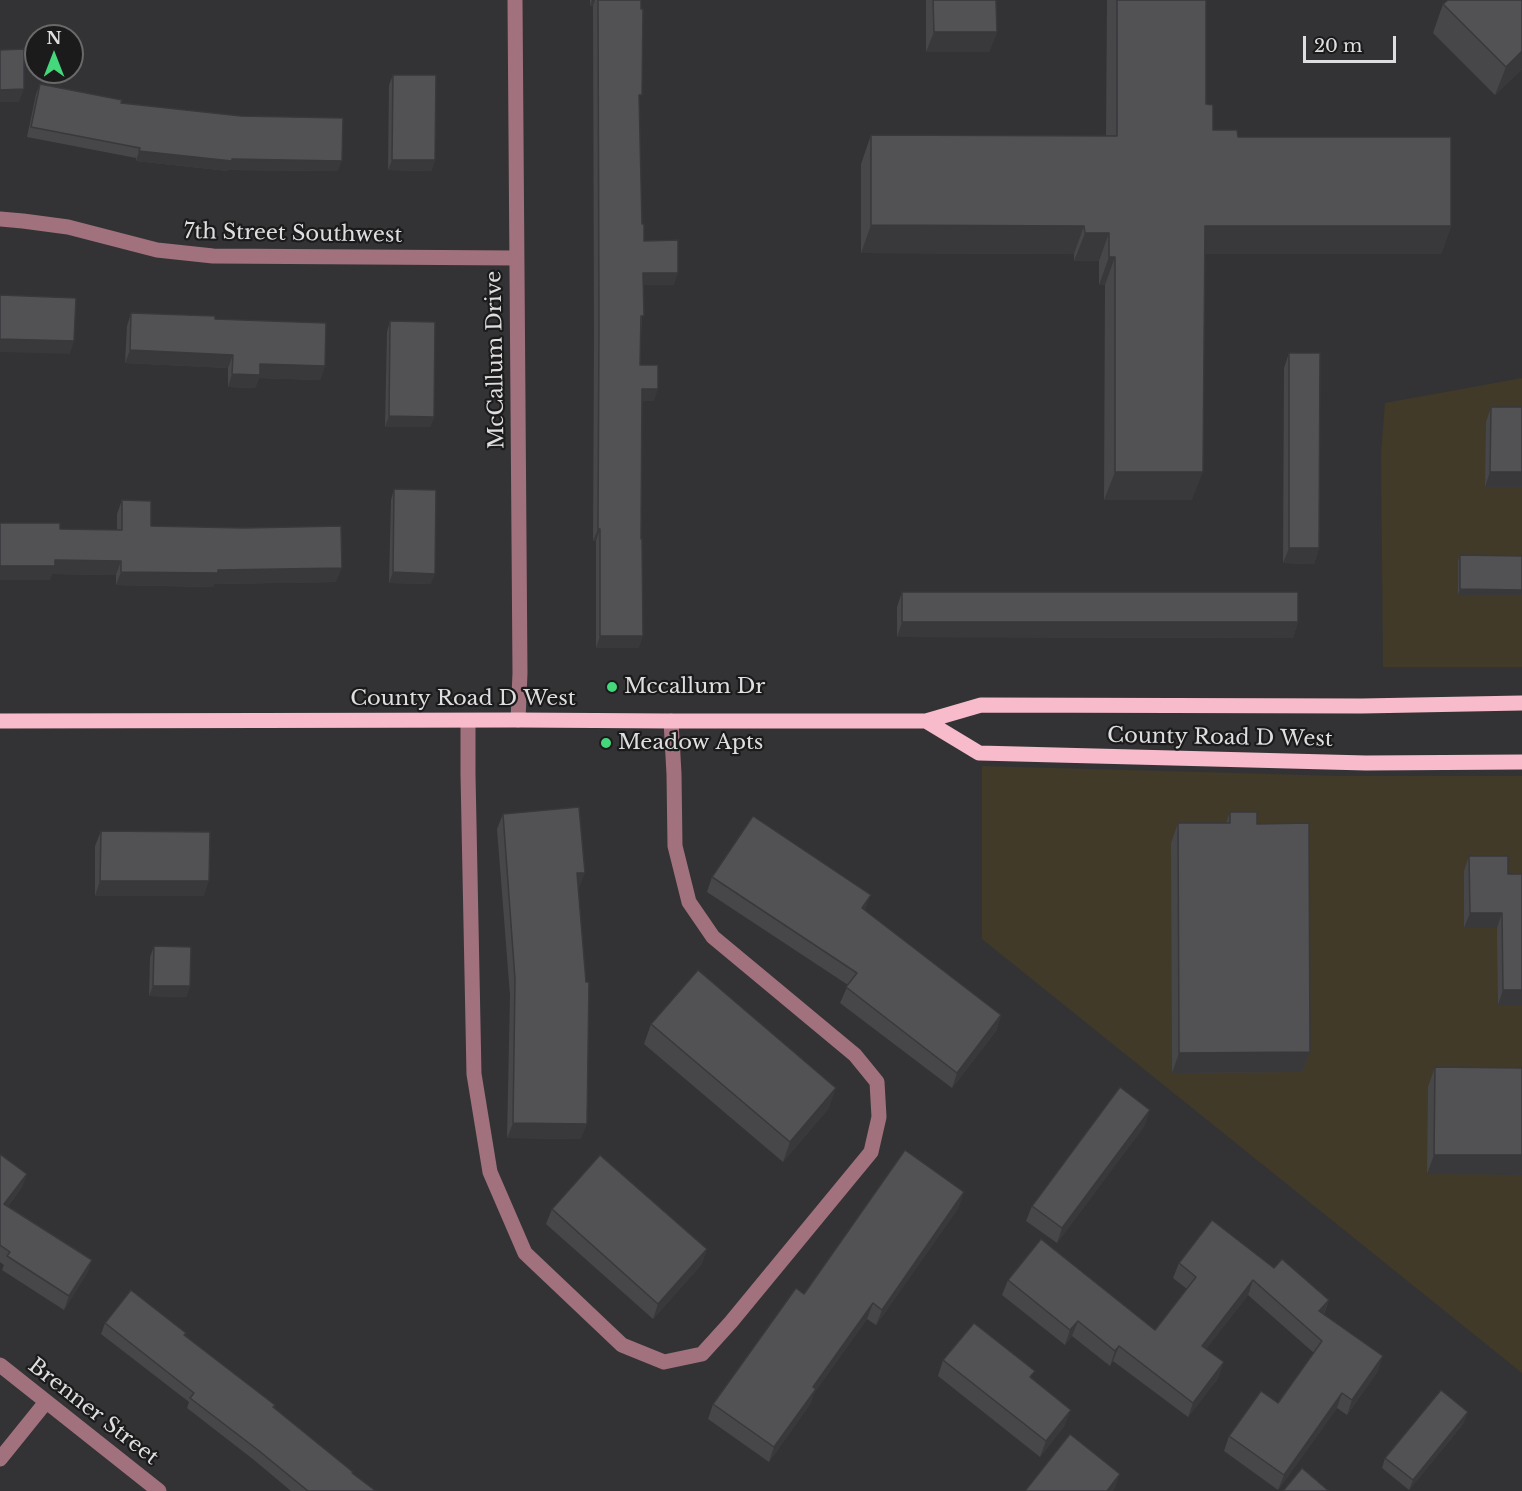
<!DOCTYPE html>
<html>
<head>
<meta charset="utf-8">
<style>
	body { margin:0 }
	#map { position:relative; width:1522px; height:1491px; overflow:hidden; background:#333335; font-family:"Libre Baskerville",serif }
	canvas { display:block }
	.north { position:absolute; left:24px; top:24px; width:60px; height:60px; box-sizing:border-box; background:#1b1b1c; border:2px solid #69696a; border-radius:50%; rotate:0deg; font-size:16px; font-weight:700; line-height:24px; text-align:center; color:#dedee0 }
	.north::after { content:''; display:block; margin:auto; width:21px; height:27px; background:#44d77b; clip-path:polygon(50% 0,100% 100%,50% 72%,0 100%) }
	.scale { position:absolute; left:1303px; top:36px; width:93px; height:27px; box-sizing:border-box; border:3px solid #dedee0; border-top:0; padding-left:8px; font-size:18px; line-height:21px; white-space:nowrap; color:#dedee0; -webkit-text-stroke:4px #1b1b1c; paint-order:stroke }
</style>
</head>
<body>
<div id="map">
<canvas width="1522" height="1491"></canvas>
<div class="north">N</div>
<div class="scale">20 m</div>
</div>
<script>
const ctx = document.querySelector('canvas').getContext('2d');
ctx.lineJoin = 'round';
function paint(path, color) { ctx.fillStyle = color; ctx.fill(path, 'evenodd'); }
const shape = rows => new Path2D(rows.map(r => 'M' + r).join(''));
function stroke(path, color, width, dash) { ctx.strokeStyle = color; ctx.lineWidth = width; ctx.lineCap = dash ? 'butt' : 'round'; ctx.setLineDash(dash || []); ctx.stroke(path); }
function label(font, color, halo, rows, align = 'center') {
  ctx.font = font + ' "Libre Baskerville",serif'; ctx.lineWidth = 4.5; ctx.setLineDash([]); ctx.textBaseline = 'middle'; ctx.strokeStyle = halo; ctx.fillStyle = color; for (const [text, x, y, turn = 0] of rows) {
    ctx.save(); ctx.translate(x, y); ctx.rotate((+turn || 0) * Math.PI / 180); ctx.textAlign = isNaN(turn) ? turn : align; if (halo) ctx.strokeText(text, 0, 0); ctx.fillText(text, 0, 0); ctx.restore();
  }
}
const commercial = shape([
	[1522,378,1522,667,1383,667,1381,454,1385,403],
	[982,766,1342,776,1522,776,1522,1373,982,939]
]);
const minor = shape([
	[515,0,520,673,518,720],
	[0,219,23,221,68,227,157,250,213,256,516,258],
	[468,721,468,774,474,1074,490,1172,525,1253,622,1345,664,1362,702,1354,731,1322,871,1152,879,1117,877,1082,855,1055,713,937,689,902,675,846,674,774,671,721],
	[0,1365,159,1491],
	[0,1459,46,1402]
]);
const major = shape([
	[0,721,518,720,671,721,926,721,981,705,1362,706,1522,703],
	[926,721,979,753,1366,763,1522,762]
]);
const wall = shape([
	[590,0,641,0,639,103,642,224,644,241,674,285,643,285,640,365,654,401,642,401,639,648,596,648,596,541,593,541,594,337,593,6,590,6],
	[926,0,996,0,997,32,989,52,926,52],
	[1107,0,1206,0,1206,104,1213,130,1238,137,1451,226,1441,254,1204,254,1192,500,1104,500,1105,285,1099,285,1099,261,1074,261,1074,254,861,253,861,164,871,135,1106,136],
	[1522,0,1522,69,1495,95,1433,33,1443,4],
	[393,75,435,160,431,171,388,170,389,85],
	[40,84,121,103,338,171,228,170,228,171,136,161,136,158,27,137,36,94],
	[131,313,215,319,325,366,320,380,259,378,255,388,228,387,228,368,125,363,127,326],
	[390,321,434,417,430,427,385,427,387,332],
	[1289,353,1319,548,1314,564,1283,563,1284,368],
	[1491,407,1522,407,1522,487,1485,487,1486,422],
	[394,489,431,584,389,583,391,500],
	[122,500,151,526,336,582,214,584,213,587,116,585,116,575,52,574,50,580,60,529,117,530,117,514],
	[1460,555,1522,556,1458,595,1458,561],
	[902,592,1298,622,1293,638,897,637,897,607],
	[1230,812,1257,824,1310,1052,1302,1072,1172,1073,1171,843,1178,823,1226,823],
	[503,814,579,888,581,1139,507,1138,510,995,497,829],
	[101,831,204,896,95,896,95,846],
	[1469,856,1508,874,1522,1005,1498,1005,1497,928,1464,928,1464,871],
	[712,877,865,911,1001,1015,996,1031,952,1088,840,1003,848,985,707,892],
	[154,946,190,986,186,997,149,996,150,957],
	[651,1024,829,1108,783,1162,644,1044],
	[1435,1067,1522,1068,1427,1174,1428,1087],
	[1145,1125,1057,1243,1026,1221,1032,1206],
	[0,1154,27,1174,22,1187,8,1206,92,1260,87,1273,64,1310,2,1270,4,1265,0,1262],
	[959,1207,876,1325,867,1319,814,1393,810,1404,769,1462,708,1419,713,1404,804,1294],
	[552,1209,707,1249,701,1265,653,1319,546,1224],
	[1179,1263,1274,1268,1329,1300,1324,1314,1378,1371,1347,1415,1337,1408,1278,1490,1224,1451,1229,1436,1278,1403,1314,1353,1248,1295,1206,1349,1219,1377,1188,1417,1113,1361,1110,1366,1072,1336,1065,1345,1002,1295,1008,1280,1155,1330,1187,1289,1173,1278],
	[105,1323,185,1336,275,1405,274,1408,352,1473,376,1491,291,1491,254,1460,187,1408,189,1402,101,1334],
	[943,1360,1065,1425,1040,1457,938,1376],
	[1464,1423,1409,1490,1382,1468,1385,1458]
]);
const shadedWall = shape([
	[592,0,595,0,593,6,590,6],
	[934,32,997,32,989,52,926,52],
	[1522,51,1522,69,1495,95,1506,67],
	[24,89,19,102,0,102,0,90],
	[139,151,342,161,338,171,228,170,228,171,136,161],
	[392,160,435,160,431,171,388,170],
	[871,225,1084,226,1074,254,861,253],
	[1205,226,1451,226,1441,254,1194,254],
	[1085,233,1109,233,1099,261,1074,261],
	[1109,257,1115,257,1105,285,1099,285],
	[643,273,678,273,674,285,639,285],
	[0,339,74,341,70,354,0,352],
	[130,350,233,355,228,368,125,363],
	[260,364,325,366,320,380,259,378,255,388,228,387,232,374],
	[642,389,658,389,654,401,638,401],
	[389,416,434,417,430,427,385,427],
	[1115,472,1203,472,1192,500,1104,500],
	[1490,472,1522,472,1522,487,1485,487],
	[598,529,600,529,596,541,593,541],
	[1289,548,1319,548,1314,564,1283,563],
	[55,560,121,561,116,575,52,574,50,580,0,580,0,566],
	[342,568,336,582,214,584,213,587,116,585,121,572],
	[393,572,435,574,431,584,389,583],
	[1460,589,1522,590,1522,595,1458,595],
	[902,622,1298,622,1293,638,897,637],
	[600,636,643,636,639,648,596,648],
	[577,873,585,873,579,888,572,889],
	[100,881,209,881,204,896,95,896],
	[871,895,865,910,856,924,862,908],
	[1470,913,1502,913,1497,928,1464,928],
	[153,986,190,986,186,997,149,996],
	[1503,990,1522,990,1522,1005,1498,1005],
	[1001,1015,996,1031,952,1088,957,1073],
	[1310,1052,1302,1072,1172,1073,1179,1053],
	[836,1088,829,1108,783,1162,790,1142],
	[1150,1110,1145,1125,1057,1243,1062,1228],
	[513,1123,587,1124,581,1139,507,1138],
	[1434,1155,1522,1155,1522,1175,1427,1174],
	[27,1174,22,1187,0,1216,4,1204],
	[964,1192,959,1207,876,1325,882,1310],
	[707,1249,701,1265,653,1319,658,1304],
	[92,1260,87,1273,64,1310,69,1296],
	[1253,1280,1248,1295,1197,1361,1202,1346],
	[1329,1300,1323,1315,1319,1311],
	[873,1303,867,1319,814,1393,810,1404,769,1462,774,1447,813,1387],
	[1078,1321,1072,1336,1065,1345,1070,1330],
	[1119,1346,1113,1361,1110,1366,1115,1351],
	[1383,1356,1378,1371,1347,1415,1352,1400],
	[1224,1362,1219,1377,1188,1417,1193,1403],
	[1342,1393,1337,1408,1278,1490,1284,1475],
	[1071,1410,1065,1425,1040,1457,1046,1441],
	[1468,1412,1464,1423,1409,1490,1413,1480],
	[1120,1474,1115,1488,1113,1491,1107,1491]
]);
const building = shape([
	[598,0,641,0,641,9,643,9,642,95,639,95,642,224,644,224,644,241,678,240,678,273,643,273,644,316,641,316,640,365,658,365,658,389,642,389,641,539,642,539,643,636,600,636,600,529,598,529,599,325,598,0],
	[933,0,996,0,997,32,934,32,933,0],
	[1117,0,1206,0,1206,104,1213,105,1213,130,1237,130,1238,137,1451,137,1451,226,1205,226,1203,472,1115,472,1115,257,1109,257,1109,233,1085,233,1084,226,871,225,871,135,1117,136,1117,0],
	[1448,0,1522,0,1522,51,1506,67,1443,4,1448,0],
	[24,49,24,89,0,90,0,50,24,49],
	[393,75,436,75,435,160,392,160,393,75],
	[40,84,122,100,121,103,241,116,343,118,342,161,232,159,232,161,139,151,140,148,31,127,40,84],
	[0,295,76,298,74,341,0,339,0,295],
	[131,313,215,316,215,319,326,323,325,366,260,364,260,375,232,374,233,355,130,350,131,313],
	[390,321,435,322,434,417,389,416,390,321],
	[1289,353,1320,353,1319,548,1289,548,1289,353],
	[1491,407,1522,407,1522,472,1490,472,1491,407],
	[394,489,436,490,435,574,393,572,394,489],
	[122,500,151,501,151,526,244,528,341,526,342,568,218,570,218,573,121,572,121,561,55,560,55,566,0,566,0,523,60,523,60,529,122,530,122,500],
	[1460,555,1522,556,1522,590,1460,589,1460,555],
	[902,592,1298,592,1298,622,902,622,902,592],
	[579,807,585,873,577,873,586,982,589,982,587,1124,513,1123,515,979,503,814,579,807],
	[1230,812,1257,812,1257,824,1309,823,1310,1052,1179,1053,1178,823,1230,823,1230,812],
	[753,816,871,895,862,908,1001,1015,957,1073,846,987,857,973,712,877,753,816],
	[101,831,210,832,209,881,100,881,101,831],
	[1469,856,1508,856,1508,874,1522,874,1522,990,1503,990,1502,913,1470,913,1469,856],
	[154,946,191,947,190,986,153,986,154,946],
	[698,970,836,1088,790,1142,651,1024,698,970],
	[1435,1067,1522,1068,1522,1155,1434,1155,1435,1067],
	[1120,1087,1150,1110,1062,1228,1032,1206,1120,1087],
	[905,1150,964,1192,882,1310,873,1303,813,1387,816,1389,774,1447,713,1404,796,1288,804,1294,905,1150],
	[0,1154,27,1174,4,1204,92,1260,69,1296,7,1256,10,1252,0,1245,0,1154],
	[600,1155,707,1249,658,1304,552,1209,600,1155],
	[1212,1220,1274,1268,1282,1259,1329,1300,1319,1311,1383,1356,1352,1400,1342,1393,1284,1475,1229,1436,1261,1391,1278,1403,1322,1341,1253,1280,1202,1346,1224,1362,1193,1403,1119,1346,1115,1351,1078,1321,1070,1330,1008,1280,1041,1239,1155,1330,1196,1277,1179,1263,1212,1220],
	[131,1290,186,1333,184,1335,275,1405,273,1407,353,1472,352,1473,376,1491,308,1491,258,1450,190,1398,194,1393,105,1323,131,1290],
	[974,1323,1035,1371,1030,1377,1071,1410,1046,1441,943,1360,974,1323],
	[1441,1390,1468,1412,1413,1480,1385,1458,1441,1390],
	[1070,1434,1120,1474,1107,1491,1025,1491,1070,1434],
	[1302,1468,1329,1491,1283,1491,1302,1468]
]);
const markers = [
	[612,687,6,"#44d77b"],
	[606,743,6,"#44d77b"]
];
const streetNames = [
	["7th Street Southwest",293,234,1],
	["McCallum Drive",496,360,-91],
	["County Road D West",463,699],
	["County Road D West",1220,738,1],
	["Brenner Street",93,1412,38]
];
const poiNames = [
	["Mccallum Dr",624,687],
	["Meadow Apts",618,743]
];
paint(commercial, '#413a29');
stroke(minor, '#a2717e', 15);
stroke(major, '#f7bbcb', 15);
paint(wall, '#474749');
paint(shadedWall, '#39393c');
paint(building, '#525255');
stroke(building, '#39393c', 1.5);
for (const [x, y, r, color] of markers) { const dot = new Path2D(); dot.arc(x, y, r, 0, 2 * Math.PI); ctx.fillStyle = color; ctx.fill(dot); stroke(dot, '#1b1b1c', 2); }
label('21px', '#dedee0', '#1b1b1c', streetNames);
label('21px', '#dedee0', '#1b1b1c', poiNames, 'left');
</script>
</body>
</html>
